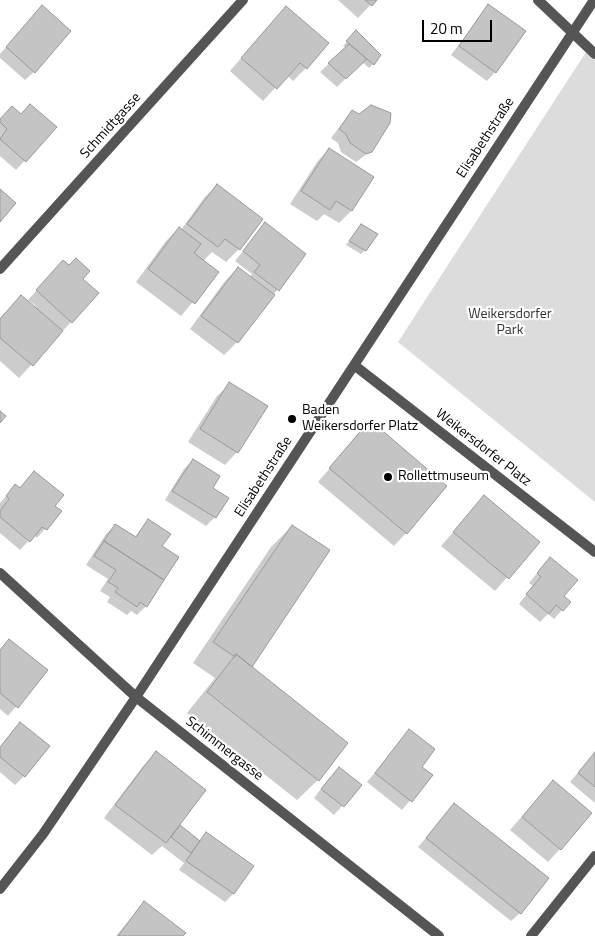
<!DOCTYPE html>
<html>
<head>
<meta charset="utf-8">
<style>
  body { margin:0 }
  #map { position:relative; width:595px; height:936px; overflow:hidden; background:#fff; font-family:"Titillium Web",sans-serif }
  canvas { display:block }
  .scale { position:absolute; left:422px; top:20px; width:70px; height:22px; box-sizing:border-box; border:2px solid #000; border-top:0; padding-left:6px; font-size:15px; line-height:18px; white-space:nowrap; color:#000; -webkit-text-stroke:4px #fff; paint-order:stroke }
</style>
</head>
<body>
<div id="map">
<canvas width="595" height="936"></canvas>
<div class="scale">20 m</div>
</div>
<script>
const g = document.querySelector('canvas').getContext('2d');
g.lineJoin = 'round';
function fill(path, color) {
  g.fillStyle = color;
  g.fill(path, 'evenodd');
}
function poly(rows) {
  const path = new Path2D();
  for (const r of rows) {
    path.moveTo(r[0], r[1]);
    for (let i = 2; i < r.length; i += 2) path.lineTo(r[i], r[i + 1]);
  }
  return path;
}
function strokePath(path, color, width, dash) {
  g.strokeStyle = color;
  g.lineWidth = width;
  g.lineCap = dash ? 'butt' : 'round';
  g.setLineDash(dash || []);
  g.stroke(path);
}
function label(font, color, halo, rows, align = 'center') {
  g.font = font + ' "Titillium Web",sans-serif';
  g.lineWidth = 4.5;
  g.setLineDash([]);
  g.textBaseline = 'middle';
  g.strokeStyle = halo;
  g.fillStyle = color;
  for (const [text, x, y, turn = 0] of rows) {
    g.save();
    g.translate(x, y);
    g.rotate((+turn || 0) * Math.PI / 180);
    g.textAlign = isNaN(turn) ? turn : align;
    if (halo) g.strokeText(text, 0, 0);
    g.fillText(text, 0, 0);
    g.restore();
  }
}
fill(poly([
  [586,52,595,60,595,502,398,342]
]), '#dcdcdc');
fill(poly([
  [338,0,375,0,358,18],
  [488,6,495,72,487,81,451,55],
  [33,16,34,72,25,80,0,58,0,54],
  [274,20,306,68,293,81,287,75,263,101,230,71],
  [356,32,373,64,369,68,362,62,337,87,320,72,346,48,343,46],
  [352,111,371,151,356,162,341,152,338,143,331,138],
  [20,116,55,128,16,170,0,156,0,120],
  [329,149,351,211,339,223,324,214,317,221,290,204,317,162],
  [217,186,261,219,239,249,226,262,212,252,203,261,218,272,181,316,136,282,166,241,179,228,181,230,204,198],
  [265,224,305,254,237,342,224,355,190,329,225,281,238,268,250,277,252,274,235,261],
  [361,225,365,250,361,254,346,245],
  [55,270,81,279,71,322,19,378,0,361,0,318,21,296,34,308,36,306,28,300],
  [230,384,237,452,225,465,188,442,217,396],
  [370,422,406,533,394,546,318,482],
  [193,460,211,488,215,517,206,526,165,500,184,469],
  [34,472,54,506,60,511,37,538,34,535,20,550,0,533,0,503,15,486,19,489],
  [484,497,538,542,495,591,441,546],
  [148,521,161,546,146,606,137,615,131,611,127,615,107,602,110,597,100,591,108,579,86,565,106,534,115,526,134,538],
  [292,526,250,667,318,780,297,800,187,713,215,678,193,663,271,547],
  [542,567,562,596,562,610,554,619,548,614,540,622,519,604,533,586,529,583],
  [9,640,46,670,8,716,0,709,0,650],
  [410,731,420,767,431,776,402,810,367,782],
  [0,747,24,776,15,785,0,772],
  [595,752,595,803,570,782],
  [156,753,178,825,199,842,206,834,234,893,225,902,179,870,184,863,162,846,152,855,104,818,143,766],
  [330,777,360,786,334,815,314,798],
  [553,781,560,849,548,862,510,830],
  [454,805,520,913,511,921,418,847],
  [144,903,182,936,116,936]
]), '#0003');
const building = poly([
  [365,0,377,0,372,6,365,0],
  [488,4,526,31,496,73,459,46,488,4],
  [42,5,71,31,35,73,6,47,42,5],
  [286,6,329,43,307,69,300,63,277,89,241,58,286,6],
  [356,30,381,55,374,65,346,41,356,30],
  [349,44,367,59,346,79,328,63,349,44],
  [30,104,57,127,26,162,0,139,7,129,0,122,0,119,12,106,21,114,30,104],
  [371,105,391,113,390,123,372,152,366,154,350,143,346,134,339,129,352,110,359,114,371,105],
  [329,148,374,177,352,211,336,201,330,210,301,191,329,148],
  [217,184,263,219,240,250,225,239,218,247,187,224,217,184],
  [0,189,16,203,0,222,0,189],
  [265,222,306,254,279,291,254,272,260,265,243,251,265,222],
  [361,224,378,234,366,251,349,241,361,224],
  [179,227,201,244,194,253,219,272,195,304,148,269,179,227],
  [76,258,90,271,83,279,99,293,72,323,36,290,63,260,69,265,76,258],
  [238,267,275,295,238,343,201,316,238,267],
  [21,295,63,331,33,366,0,338,0,319,21,295],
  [229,382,268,406,238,453,200,429,229,382],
  [0,411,6,416,0,423,0,411],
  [370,420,447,486,407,534,329,468,370,420],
  [193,459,220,476,213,488,229,498,216,518,172,491,193,459],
  [34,471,64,495,55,506,62,511,47,530,42,527,30,542,0,517,0,511,9,499,6,496,15,484,20,488,34,471],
  [484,495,540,542,509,579,453,532,484,495],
  [148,519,171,534,162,546,179,557,164,580,104,541,115,524,136,537,148,519],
  [292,525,330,550,252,667,236,654,235,657,213,642,292,525],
  [104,541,164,580,147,607,140,602,137,607,115,592,118,588,108,582,116,570,94,556,104,541],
  [550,557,578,580,564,596,571,602,563,611,556,605,549,614,526,594,541,577,537,573,550,557],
  [9,639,48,670,18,708,0,693,0,650,9,639],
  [236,654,348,743,319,781,207,692,236,654],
  [20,722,50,746,25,777,0,757,0,747,20,722],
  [409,729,435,749,422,767,433,775,412,802,375,773,409,729],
  [156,751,206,790,166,843,115,805,156,751],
  [595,752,595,787,578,773,595,752],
  [339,767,362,785,344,807,321,789,339,767],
  [553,780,592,813,561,850,522,817,553,780],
  [454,803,549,878,521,914,426,838,454,803],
  [180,825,200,841,191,853,171,837,180,825],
  [206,832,254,866,234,894,186,861,206,832],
  [144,901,186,933,183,936,118,936,144,901]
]);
fill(building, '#c4c4c4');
strokePath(building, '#999', 1);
strokePath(poly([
  [538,0,595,54],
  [0,269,243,0],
  [354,365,595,552],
  [0,573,136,697,439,936],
  [0,889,43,834,136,697,594,0],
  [531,936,595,856]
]), '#555', 10);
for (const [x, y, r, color] of [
  [292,419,5,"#000"],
  [388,477,5,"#000"]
]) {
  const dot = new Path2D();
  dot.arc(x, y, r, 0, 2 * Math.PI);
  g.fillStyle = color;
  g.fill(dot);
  strokePath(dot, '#fff', 2);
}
label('14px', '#000', '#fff', [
  ["Schmidtgasse",111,126,-48],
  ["Elisabethstraße",486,138,-57],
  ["Weikersdorfer Platz",483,448,38],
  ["Elisabethstraße",264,477,-57],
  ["Schimmergasse",224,749,38]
]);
label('14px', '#333', '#fff', [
  ["Weikersdorfer",510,315],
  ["Park",510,331]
]);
label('14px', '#000', '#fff', [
  ["Baden",302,411],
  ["Weikersdorfer Platz",302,427],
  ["Rollettmuseum",398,477]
], 'left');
</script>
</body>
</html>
